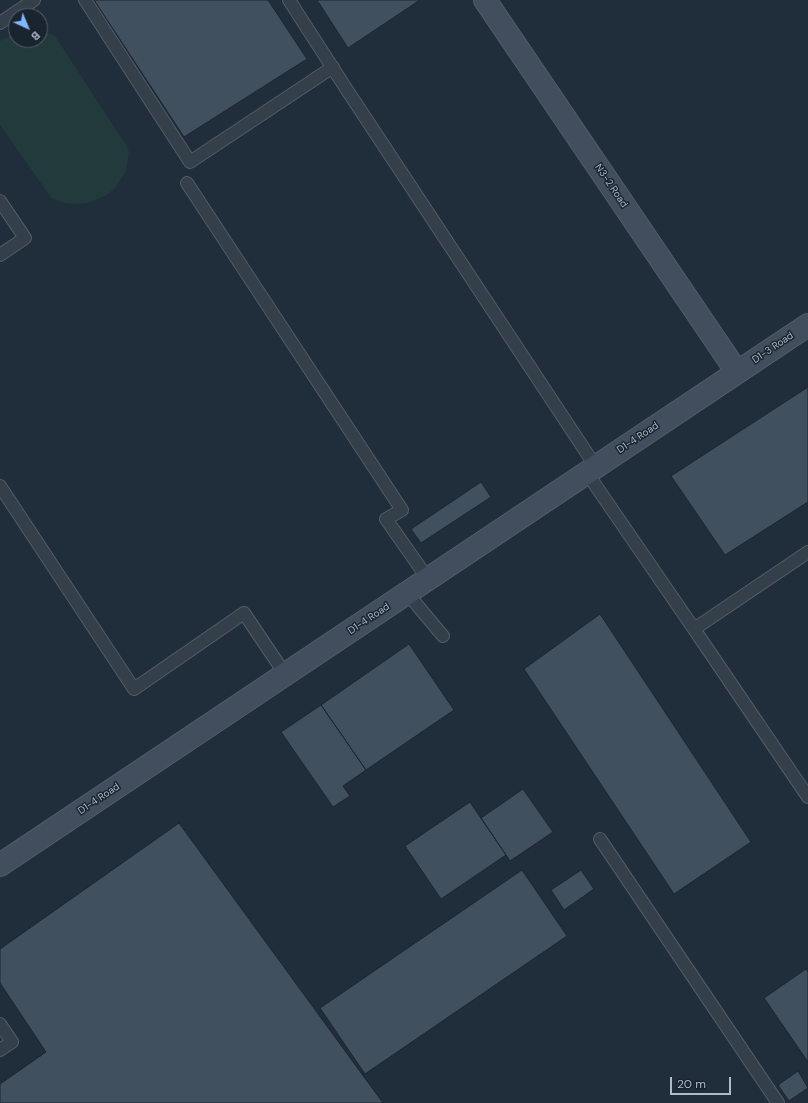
<!DOCTYPE html>
<html>
<head>
<meta charset="utf-8">
<style>
  body { margin:0 }
  #map { position:relative; width:808px; height:1103px; overflow:hidden; background:#202d3a; font-family:"DM Sans",sans-serif }
  canvas { display:block }
  .north { position:absolute; left:8px; top:8px; width:40px; height:40px; box-sizing:border-box; background:#1a242f; border:1px solid #56606b; border-radius:50%; rotate:136deg; font-size:11px; font-weight:700; line-height:16px; text-align:center; color:#afbac6 }
  .north::after { content:''; display:block; margin:auto; width:14px; height:18px; background:#7fb8fb; clip-path:polygon(50% 0,100% 100%,50% 72%,0 100%) }
  .scale { position:absolute; left:670px; top:1077px; width:61px; height:18px; box-sizing:border-box; border:2px solid #afbac6; border-top:0; padding-left:5px; font-size:12px; line-height:14px; white-space:nowrap; color:#afbac6; -webkit-text-stroke:3px #1a242f; paint-order:stroke }
</style>
</head>
<body>
<div id="map">
<canvas width="808" height="1103"></canvas>
<div class="north">B</div>
<div class="scale">20 m</div>
</div>
<script>
const g = document.querySelector('canvas').getContext('2d');
g.lineJoin = 'round';
function fill(path, color) {
  g.fillStyle = color;
  g.fill(path, 'evenodd');
}
function poly(rows) {
  const path = new Path2D();
  for (const r of rows) {
    path.moveTo(r[0], r[1]);
    for (let i = 2; i < r.length; i += 2) path.lineTo(r[i], r[i + 1]);
  }
  return path;
}
function strokePath(path, color, width, dash) {
  g.strokeStyle = color;
  g.lineWidth = width;
  g.lineCap = dash ? 'butt' : 'round';
  g.setLineDash(dash || []);
  g.stroke(path);
}
function label(font, color, halo, rows, align = 'center') {
  g.font = font + ' "DM Sans",sans-serif';
  g.lineWidth = 3;
  g.setLineDash([]);
  g.textBaseline = 'middle';
  g.strokeStyle = halo;
  g.fillStyle = color;
  for (const [text, x, y, turn = 0] of rows) {
    g.save();
    g.translate(x, y);
    g.rotate((+turn || 0) * Math.PI / 180);
    g.textAlign = isNaN(turn) ? turn : align;
    if (halo) g.strokeText(text, 0, 0);
    g.fillText(text, 0, 0);
    g.restore();
  }
}
fill(poly([
  [40,29,55,36,125,143,129,151,126,171,115,188,107,195,88,203,75,204,65,203,52,199,0,125,0,41,16,33,16,40,40,40]
]), '#223a3b');
const building = poly([
  [94,0,268,0,307,59,184,137,94,0],
  [317,0,420,0,348,48,317,0],
  [808,387,808,502,725,555,671,476,808,387],
  [481,482,491,497,421,543,411,529,481,482],
  [600,614,751,842,674,894,524,669,600,614],
  [409,644,454,710,366,770,321,705,409,644],
  [321,705,366,770,343,786,350,796,333,807,281,732,321,705],
  [523,789,553,832,510,861,481,818,523,789],
  [470,802,506,855,441,899,405,846,470,802],
  [179,823,383,1103,0,1103,0,1084,46,1052,0,983,0,949,179,823],
  [522,870,567,936,365,1074,320,1008,522,870],
  [581,870,594,889,564,910,551,890,581,870],
  [806,969,808,972,808,1062,764,998,806,969],
  [798,1071,808,1088,789,1101,778,1085,798,1071]
]);
fill(building, '#41505e');
strokePath(building, '#1c2631', 1);
const lane = poly([
  [85,0,190,162,333,67],
  [289,0,347,90,596,467],
  [0,23,34,0],
  [187,183,402,510,386,519,428,579],
  [0,201,25,238,0,255],
  [587,473,694,629],
  [0,486,134,689,244,613,285,674],
  [808,552,694,629,808,797],
  [407,593,443,636],
  [600,839,778,1103],
  [0,1024,12,1042,0,1050]
]);
const secondary = poly([
  [485,0,737,372],
  [0,865,808,325]
]);
strokePath(lane, '#525d68', 14);
strokePath(secondary, '#525d68', 24);
strokePath(lane, '#343f4a', 12);
strokePath(secondary, '#424e5d', 22);
label('10px', '#afbac6', '#1a242f', [
  ["N3-2 Road",611,186,56],
  ["D1-3 Road",773,348,-34],
  ["D1-4 Road",638,438,-34],
  ["D1-4 Road",369,619,-34],
  ["D1-4 Road",99,799,-34]
]);
</script>
</body>
</html>
